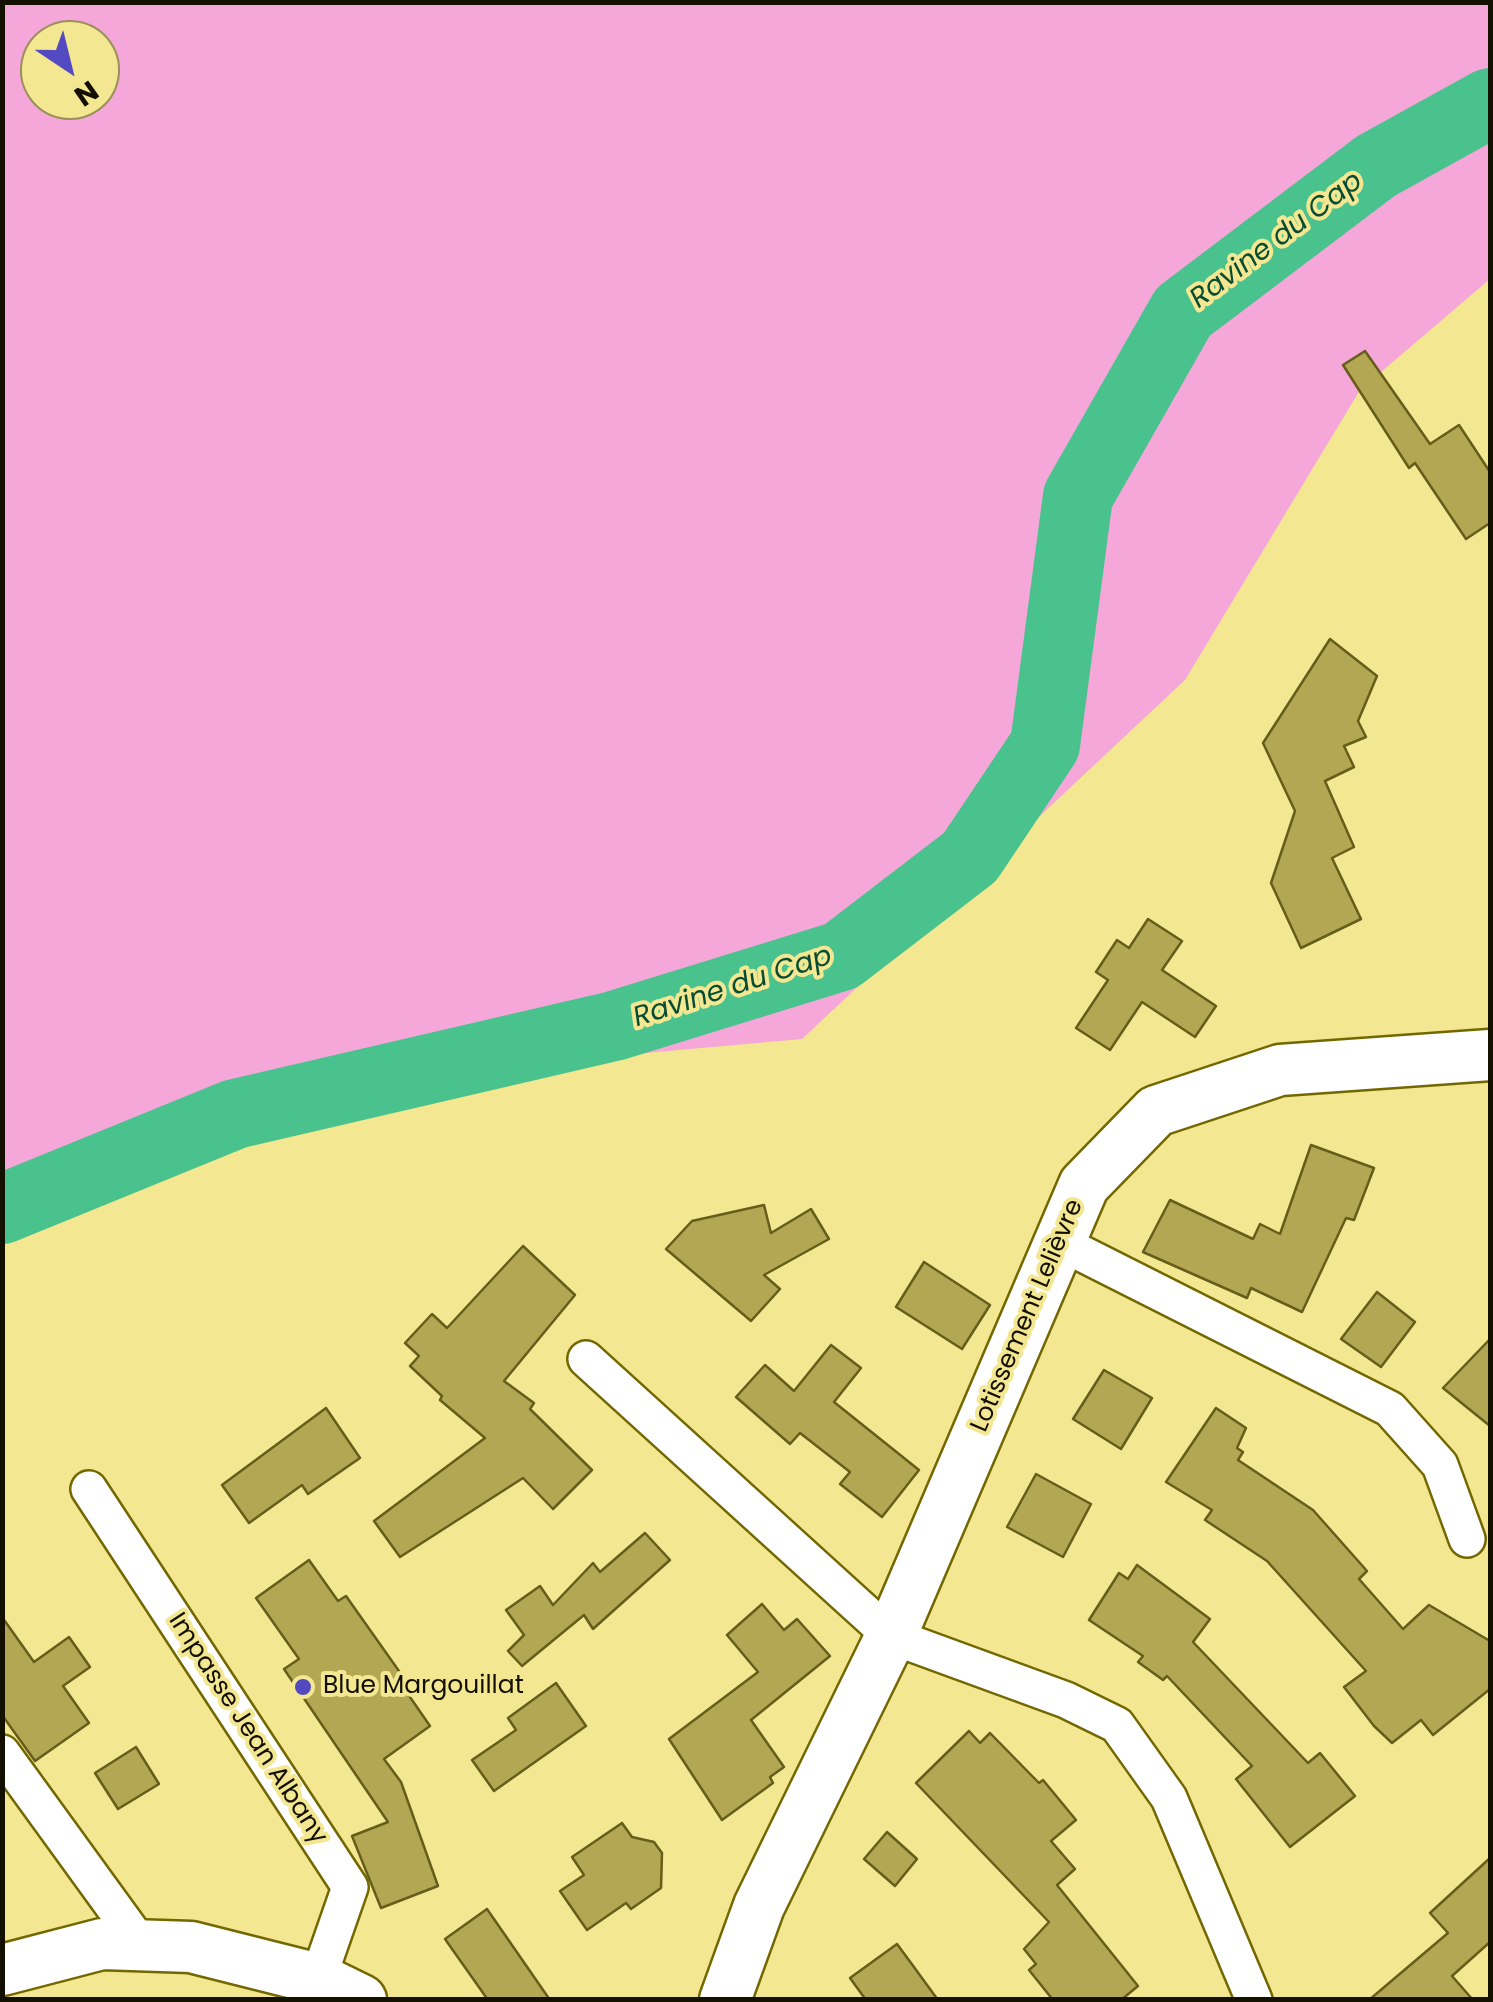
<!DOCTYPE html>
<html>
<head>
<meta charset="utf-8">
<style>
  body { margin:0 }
  #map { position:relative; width:1493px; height:2002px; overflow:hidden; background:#f3e792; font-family:Poppins,sans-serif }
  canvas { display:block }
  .frame { position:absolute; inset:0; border:5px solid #141000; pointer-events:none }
  .north { position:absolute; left:20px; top:20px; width:100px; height:100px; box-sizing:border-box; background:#f3e792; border:2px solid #9a9158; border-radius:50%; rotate:145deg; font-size:28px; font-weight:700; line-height:40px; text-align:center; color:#141000 }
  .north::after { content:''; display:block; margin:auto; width:35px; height:45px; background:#5349c1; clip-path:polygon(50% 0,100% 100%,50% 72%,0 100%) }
</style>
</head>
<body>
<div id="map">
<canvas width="1493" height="2002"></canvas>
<div class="frame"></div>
<div class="north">N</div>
</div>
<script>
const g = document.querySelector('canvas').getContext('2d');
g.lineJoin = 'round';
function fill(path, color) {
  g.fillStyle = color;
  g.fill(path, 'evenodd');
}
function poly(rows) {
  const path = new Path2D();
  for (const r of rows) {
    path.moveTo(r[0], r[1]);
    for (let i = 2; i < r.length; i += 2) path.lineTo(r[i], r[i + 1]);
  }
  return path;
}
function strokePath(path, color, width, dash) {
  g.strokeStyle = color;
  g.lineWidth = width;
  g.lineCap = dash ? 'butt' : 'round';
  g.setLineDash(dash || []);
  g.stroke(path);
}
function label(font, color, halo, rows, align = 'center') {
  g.font = font + ' Poppins,sans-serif';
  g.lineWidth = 8;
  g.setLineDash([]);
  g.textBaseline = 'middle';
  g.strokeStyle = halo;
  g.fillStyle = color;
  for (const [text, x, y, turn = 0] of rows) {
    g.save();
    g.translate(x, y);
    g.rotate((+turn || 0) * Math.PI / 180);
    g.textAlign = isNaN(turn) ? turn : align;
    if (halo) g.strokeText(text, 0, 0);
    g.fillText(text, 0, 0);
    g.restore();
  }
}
fill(poly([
  [3,3,1490,3,1490,279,1360,390,1185,680,802,1039,231,1090,3,1210],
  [40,40,100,40,100,100,40,100]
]), '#f5a7d9');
strokePath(poly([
  [2,1209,235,1114,614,1026,841,956,970,857,1045,745,1078,496,1183,312,1376,166,1490,103]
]), '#4ac28d', 70);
const building = poly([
  [1365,351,1430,444,1459,425,1490,472,1490,523,1466,539,1415,463,1409,468,1343,365,1365,351],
  [1330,639,1377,676,1358,721,1366,737,1344,746,1354,767,1325,781,1354,847,1332,858,1361,919,1301,948,1271,883,1295,811,1263,743,1330,639],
  [1148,919,1182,941,1162,970,1216,1006,1195,1037,1142,1002,1110,1050,1076,1028,1108,980,1096,972,1117,940,1129,948,1148,919],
  [1311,1145,1374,1168,1354,1220,1346,1218,1302,1312,1251,1288,1247,1298,1143,1252,1170,1200,1253,1239,1260,1224,1280,1234,1311,1145],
  [764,1205,771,1233,811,1209,829,1239,764,1275,780,1289,751,1321,666,1249,692,1221,764,1205],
  [523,1246,575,1295,504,1381,534,1403,530,1409,592,1470,553,1509,523,1478,400,1557,374,1521,485,1438,440,1400,442,1396,410,1366,419,1356,405,1343,432,1314,447,1328,523,1246],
  [924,1262,990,1305,962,1349,896,1307,924,1262],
  [1377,1292,1415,1322,1381,1367,1341,1339,1377,1292],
  [1490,1339,1490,1426,1443,1388,1490,1339],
  [831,1345,861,1368,834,1402,919,1470,882,1517,840,1484,850,1472,800,1433,790,1444,736,1397,765,1365,794,1391,831,1345],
  [1104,1370,1152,1398,1121,1449,1073,1419,1104,1370],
  [326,1408,360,1458,308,1494,302,1485,249,1523,222,1485,326,1408],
  [1216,1408,1246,1428,1237,1448,1243,1452,1238,1460,1313,1510,1367,1571,1359,1579,1403,1629,1429,1605,1490,1641,1490,1689,1433,1735,1421,1720,1392,1743,1374,1726,1344,1687,1366,1671,1267,1561,1205,1520,1212,1510,1166,1482,1216,1408],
  [1036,1474,1091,1504,1063,1557,1007,1527,1036,1474],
  [645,1533,670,1560,593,1629,584,1615,522,1666,508,1651,524,1635,506,1610,540,1586,553,1605,593,1563,600,1572,645,1533],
  [309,1560,338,1601,346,1596,406,1681,401,1684,430,1726,384,1759,401,1782,438,1886,381,1908,352,1836,388,1822,284,1669,299,1659,256,1598,309,1560],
  [1137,1565,1210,1619,1193,1642,1308,1763,1320,1753,1355,1796,1290,1847,1236,1779,1252,1766,1167,1676,1163,1680,1138,1662,1143,1656,1089,1620,1119,1573,1128,1579,1137,1565],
  [762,1604,784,1630,797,1619,830,1656,751,1720,784,1767,770,1777,773,1783,722,1820,669,1739,758,1672,727,1635,762,1604],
  [2,1617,34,1662,69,1637,90,1667,63,1686,89,1723,35,1761,2,1715,2,1617],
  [556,1683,586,1726,494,1791,472,1760,516,1730,508,1718,556,1683],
  [969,1731,980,1743,990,1733,1039,1783,1043,1780,1076,1820,1051,1841,1075,1869,1057,1885,1138,1986,1121,2000,1053,2000,1029,1970,1036,1964,1024,1949,1049,1922,916,1783,969,1731],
  [136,1747,159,1784,118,1809,95,1773,136,1747],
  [622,1823,632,1837,654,1842,662,1853,661,1888,631,1909,626,1903,587,1930,560,1891,584,1875,572,1857,622,1823],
  [887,1832,917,1859,895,1886,864,1859,887,1832],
  [1490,1858,1490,1942,1452,1976,1473,2000,1369,2000,1448,1933,1430,1913,1490,1858],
  [487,1909,550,2000,488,2000,445,1939,487,1909],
  [897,1944,911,1963,938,2000,866,2000,850,1978,897,1944]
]);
fill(building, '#b3a753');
strokePath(building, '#675d1b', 2.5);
const street = poly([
  [1059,1242,1390,1409,1440,1465,1467,1539],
  [586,1359,891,1636,1066,1700,1117,1725,1169,1798,1254,2000],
  [89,1489,350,1887,318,1979],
  [2,1753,142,1946]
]);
const secondary = poly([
  [2,1970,102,1944,191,1947,318,1979,361,2000],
  [725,2000,759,1906,891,1636,1084,1185,1156,1111,1280,1070,1490,1055]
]);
strokePath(street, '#736700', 40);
strokePath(secondary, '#736700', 55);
strokePath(street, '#fff', 35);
strokePath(secondary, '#fff', 50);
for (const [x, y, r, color] of [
  [303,1687,10,"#5349c1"]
]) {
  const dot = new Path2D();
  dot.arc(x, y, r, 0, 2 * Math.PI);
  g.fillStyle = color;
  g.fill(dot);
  strokePath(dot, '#f3e792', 4);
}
label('25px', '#141000', '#f3e792', [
  ["Lotissement Lelièvre",1028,1316,-67],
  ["Impasse Jean Albany",247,1729,57]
]);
label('25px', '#141000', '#f3e792', [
  ["Blue Margouillat",323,1687]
], 'left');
label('italic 28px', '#084d33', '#f3e792', [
  ["Ravine du Cap",1277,241,-37],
  ["Ravine du Cap",733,988,-18]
]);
</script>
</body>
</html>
